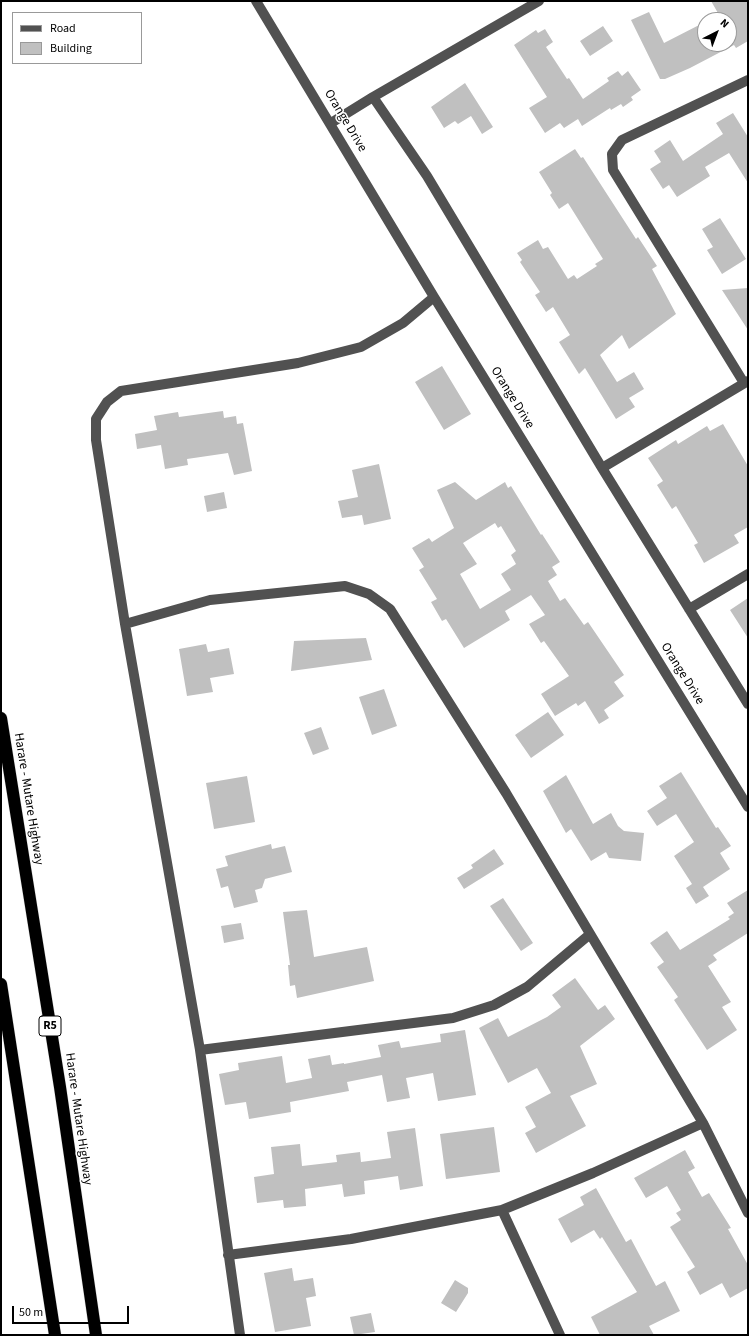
<!DOCTYPE html>
<html>
<head>
<meta charset="utf-8">
<style>
  body { margin:0 }
  #map { position:relative; width:749px; height:1336px; overflow:hidden; background:#fff; font-family:"Source Sans 3",sans-serif }
  canvas { display:block }
  .frame { position:absolute; inset:0; border:2px solid #000; pointer-events:none }
  .legend { position:absolute; left:12px; top:12px; width:130px; height:52px; box-sizing:border-box; background:#fff; border:1px solid #999; margin:0; padding:5px 7px; list-style:none; font-size:12px; color:#000 }
  .legend li { display:flex; align-items:center; gap:8px; height:20px }
  .legend b { width:20px; border:1px solid #999 }
  .north { position:absolute; left:697px; top:12px; width:40px; height:40px; box-sizing:border-box; background:#fff; border:1px solid #999; border-radius:50%; rotate:42deg; font-size:11px; font-weight:700; line-height:16px; text-align:center; color:#000 }
  .north::after { content:''; display:block; margin:auto; width:14px; height:18px; background:#000; clip-path:polygon(50% 0,100% 100%,50% 72%,0 100%) }
  .scale { position:absolute; left:12px; top:1306px; width:117px; height:18px; box-sizing:border-box; border:2px solid #000; border-top:0; padding-left:5px; font-size:12px; line-height:14px; white-space:nowrap; color:#000; -webkit-text-stroke:3px #fff; paint-order:stroke }
</style>
</head>
<body>
<div id="map">
<canvas width="749" height="1336"></canvas>
<div class="frame"></div>
<ul class="legend">
<li><b style="height:5px;background:#515151"></b>Road</li>
<li><b style="height:11px;background:#c0c0c0"></b>Building</li>
</ul>
<div class="north">N</div>
<div class="scale">50 m</div>
</div>
<script>
const g = document.querySelector('canvas').getContext('2d');
g.lineJoin = 'round';
function fill(path, color) {
  g.fillStyle = color;
  g.fill(path, 'evenodd');
}
function poly(rows) {
  const path = new Path2D();
  for (const r of rows) {
    path.moveTo(r[0], r[1]);
    for (let i = 2; i < r.length; i += 2) path.lineTo(r[i], r[i + 1]);
  }
  return path;
}
function strokePath(path, color, width, dash) {
  g.strokeStyle = color;
  g.lineWidth = width;
  g.lineCap = dash ? 'butt' : 'round';
  g.setLineDash(dash || []);
  g.stroke(path);
}
function label(font, color, halo, rows, align = 'center') {
  g.font = font + ' "Source Sans 3",sans-serif';
  g.lineWidth = 3;
  g.setLineDash([]);
  g.textBaseline = 'middle';
  g.strokeStyle = halo;
  g.fillStyle = color;
  for (const [text, x, y, turn = 0] of rows) {
    g.save();
    g.translate(x, y);
    g.rotate((+turn || 0) * Math.PI / 180);
    g.textAlign = isNaN(turn) ? turn : align;
    if (halo) g.strokeText(text, 0, 0);
    g.fillText(text, 0, 0);
    g.restore();
  }
}
fill(poly([
  [711,1,748,1,748,41,736,48,734,45,690,68,665,79,660,79,631,20,649,12,664,43,705,22,705,44,729,44,729,20,722,20],
  [603,26,613,41,590,56,580,41],
  [545,29,553,42,546,47,567,79,569,78,583,99,609,81,607,78,618,71,622,76,628,71,641,90,631,97,633,100,623,107,621,104,611,110,610,108,582,126,578,119,564,128,560,123,545,133,529,108,547,97,514,45,536,30,538,33],
  [465,83,493,127,482,134,471,116,458,124,455,121,444,128,431,107],
  [733,113,748,137,748,183,729,153,705,167,710,176,677,197,669,185,663,189,650,169,661,162,654,151,670,140,683,161,723,134,716,123],
  [575,149,581,158,583,157,636,239,638,237,657,266,652,269,676,314,629,349,622,335,600,355,617,382,634,372,644,389,629,398,635,407,616,419,585,368,579,374,559,342,570,335,553,307,546,312,535,295,540,292,520,262,522,260,517,253,538,240,543,249,548,247,568,279,574,275,577,279,597,266,595,264,603,259,568,203,559,209,550,195,552,193,539,172],
  [720,218,746,259,722,274,707,250,713,247,702,229],
  [748,288,748,330,722,290],
  [442,366,471,414,444,430,415,382],
  [223,411,224,418,236,416,237,424,243,423,252,471,234,475,228,453,187,459,188,465,165,469,161,445,137,449,135,434,157,430,154,416,178,412,179,417],
  [723,424,748,466,748,527,734,535,739,543,704,563,694,545,698,543,676,506,672,509,657,485,663,481,648,458,676,440,678,444,707,426,710,431],
  [379,464,391,519,364,525,362,515,342,518,338,501,358,497,352,470],
  [455,482,476,500,505,482,508,488,511,486,541,535,542,534,560,562,552,567,557,575,548,581,560,601,565,598,584,625,588,622,624,675,614,682,624,696,604,710,609,718,599,724,585,701,578,706,576,703,555,716,541,694,569,676,544,641,541,643,529,624,545,615,531,595,505,611,510,620,464,648,446,619,442,621,431,602,437,599,419,570,424,567,412,548,429,538,432,542,454,528,437,490],
  [495,523,498,528,501,526,516,551,511,555,516,564,501,574,511,590,480,609,460,574,477,564,463,543],
  [224,492,227,508,207,512,204,496],
  [748,598,748,638,730,610],
  [366,638,372,660,291,671,294,641],
  [206,644,208,652,229,648,234,674,210,678,213,692,187,696,179,649],
  [384,689,397,726,372,735,359,697],
  [548,712,564,735,531,758,515,735],
  [321,727,329,749,313,755,304,733],
  [681,772,716,828,718,827,731,846,720,853,730,869,703,887,709,896,696,904,686,888,692,884,674,856,694,842,676,814,657,826,647,811,667,798,659,786],
  [566,775,593,824,611,813,618,826,624,831,644,833,641,861,609,858,606,852,591,861,571,829,566,833,543,791],
  [247,776,255,822,214,829,206,783],
  [271,844,272,849,285,846,292,872,265,879,262,888,255,890,258,902,234,908,228,886,221,888,216,869,228,866,225,856],
  [494,849,504,864,464,889,457,878,473,868,471,865],
  [748,890,748,933,713,955,717,960,708,966,731,1002,722,1007,737,1030,707,1050,674,1000,678,997,657,967,664,962,650,943,667,931,680,950,730,919,728,917,734,913,727,903],
  [503,898,533,943,521,951,490,906],
  [307,910,314,957,367,947,374,981,297,998,295,985,290,986,288,965,290,965,283,912],
  [241,923,244,939,224,943,221,926],
  [575,978,598,1010,605,1005,615,1019,580,1046,597,1084,570,1096,586,1126,536,1153,525,1133,536,1127,525,1107,551,1093,537,1068,508,1083,479,1028,498,1018,508,1037,547,1017,561,1007,552,995],
  [465,1030,476,1095,438,1101,433,1073,406,1078,410,1098,387,1102,382,1075,347,1082,349,1091,290,1102,291,1112,249,1119,246,1102,225,1105,219,1074,239,1070,238,1063,282,1056,286,1083,312,1078,308,1059,330,1055,332,1065,344,1063,344,1064,381,1057,378,1045,399,1041,401,1048,441,1042,440,1034],
  [494,1127,500,1172,446,1179,440,1134],
  [415,1128,423,1186,400,1190,398,1176,364,1181,365,1194,344,1197,342,1184,305,1189,306,1206,284,1208,283,1200,257,1203,254,1177,274,1174,271,1147,300,1144,302,1166,337,1162,336,1155,360,1152,361,1162,391,1158,387,1132],
  [685,1150,695,1168,688,1172,702,1197,709,1193,731,1228,728,1229,748,1265,748,1288,730,1298,722,1283,700,1295,687,1272,695,1267,670,1227,681,1220,676,1213,681,1210,667,1186,646,1198,634,1178],
  [596,1188,626,1242,631,1239,656,1286,665,1281,680,1311,649,1326,654,1335,600,1335,591,1317,637,1292,602,1237,600,1239,594,1230,571,1243,558,1219,584,1205,580,1197],
  [292,1268,294,1281,313,1278,316,1296,306,1298,311,1326,275,1332,264,1273],
  [455,1280,468,1288,468,1293,456,1312,441,1303],
  [371,1313,375,1332,354,1335,350,1317]
]), '#c0c0c0');
const highway = poly([
  [1,718,60,1087,96,1335],
  [1,984,55,1335]
]);
strokePath(highway, '#dbdbdb', 13);
strokePath(poly([
  [256,1,434,297,748,807],
  [373,97,539,1],
  [331,123,373,97,427,176,602,468,748,704],
  [744,383,613,170,612,154,622,140,748,80],
  [602,468,748,381],
  [689,609,748,574],
  [125,624,210,600,345,586,369,594,390,609,506,793,703,1123,748,1213],
  [200,1050,453,1018,494,1005,527,987,589,935],
  [502,1210,560,1335],
  [228,1255,351,1239,502,1210,593,1173,703,1123],
  [240,1335,200,1050,125,624,96,440,96,419,107,402,121,391,298,363,361,347,403,323,434,297]
]), '#515151', 10);
strokePath(highway, '#000', 12);
for (const [x, y, w] of [
  [50,1026,22]
]) {
  const box = new Path2D();
  box.roundRect(x - w / 2, y - 10, w, 20, 3);
  g.fillStyle = '#fff';
  g.fill(box);
  strokePath(box, '#000', 1);
}
label('bold 12px', '#000', null, [
  ["R5",50,1026]
]);
label('13px', '#000', '#fff', [
  ["Orange Drive",345,121,59],
  ["Orange Drive",512,398,58],
  ["Orange Drive",682,674,58],
  ["Harare - Mutare Highway",28,799,81],
  ["Harare - Mutare Highway",78,1119,82]
]);
</script>
</body>
</html>
